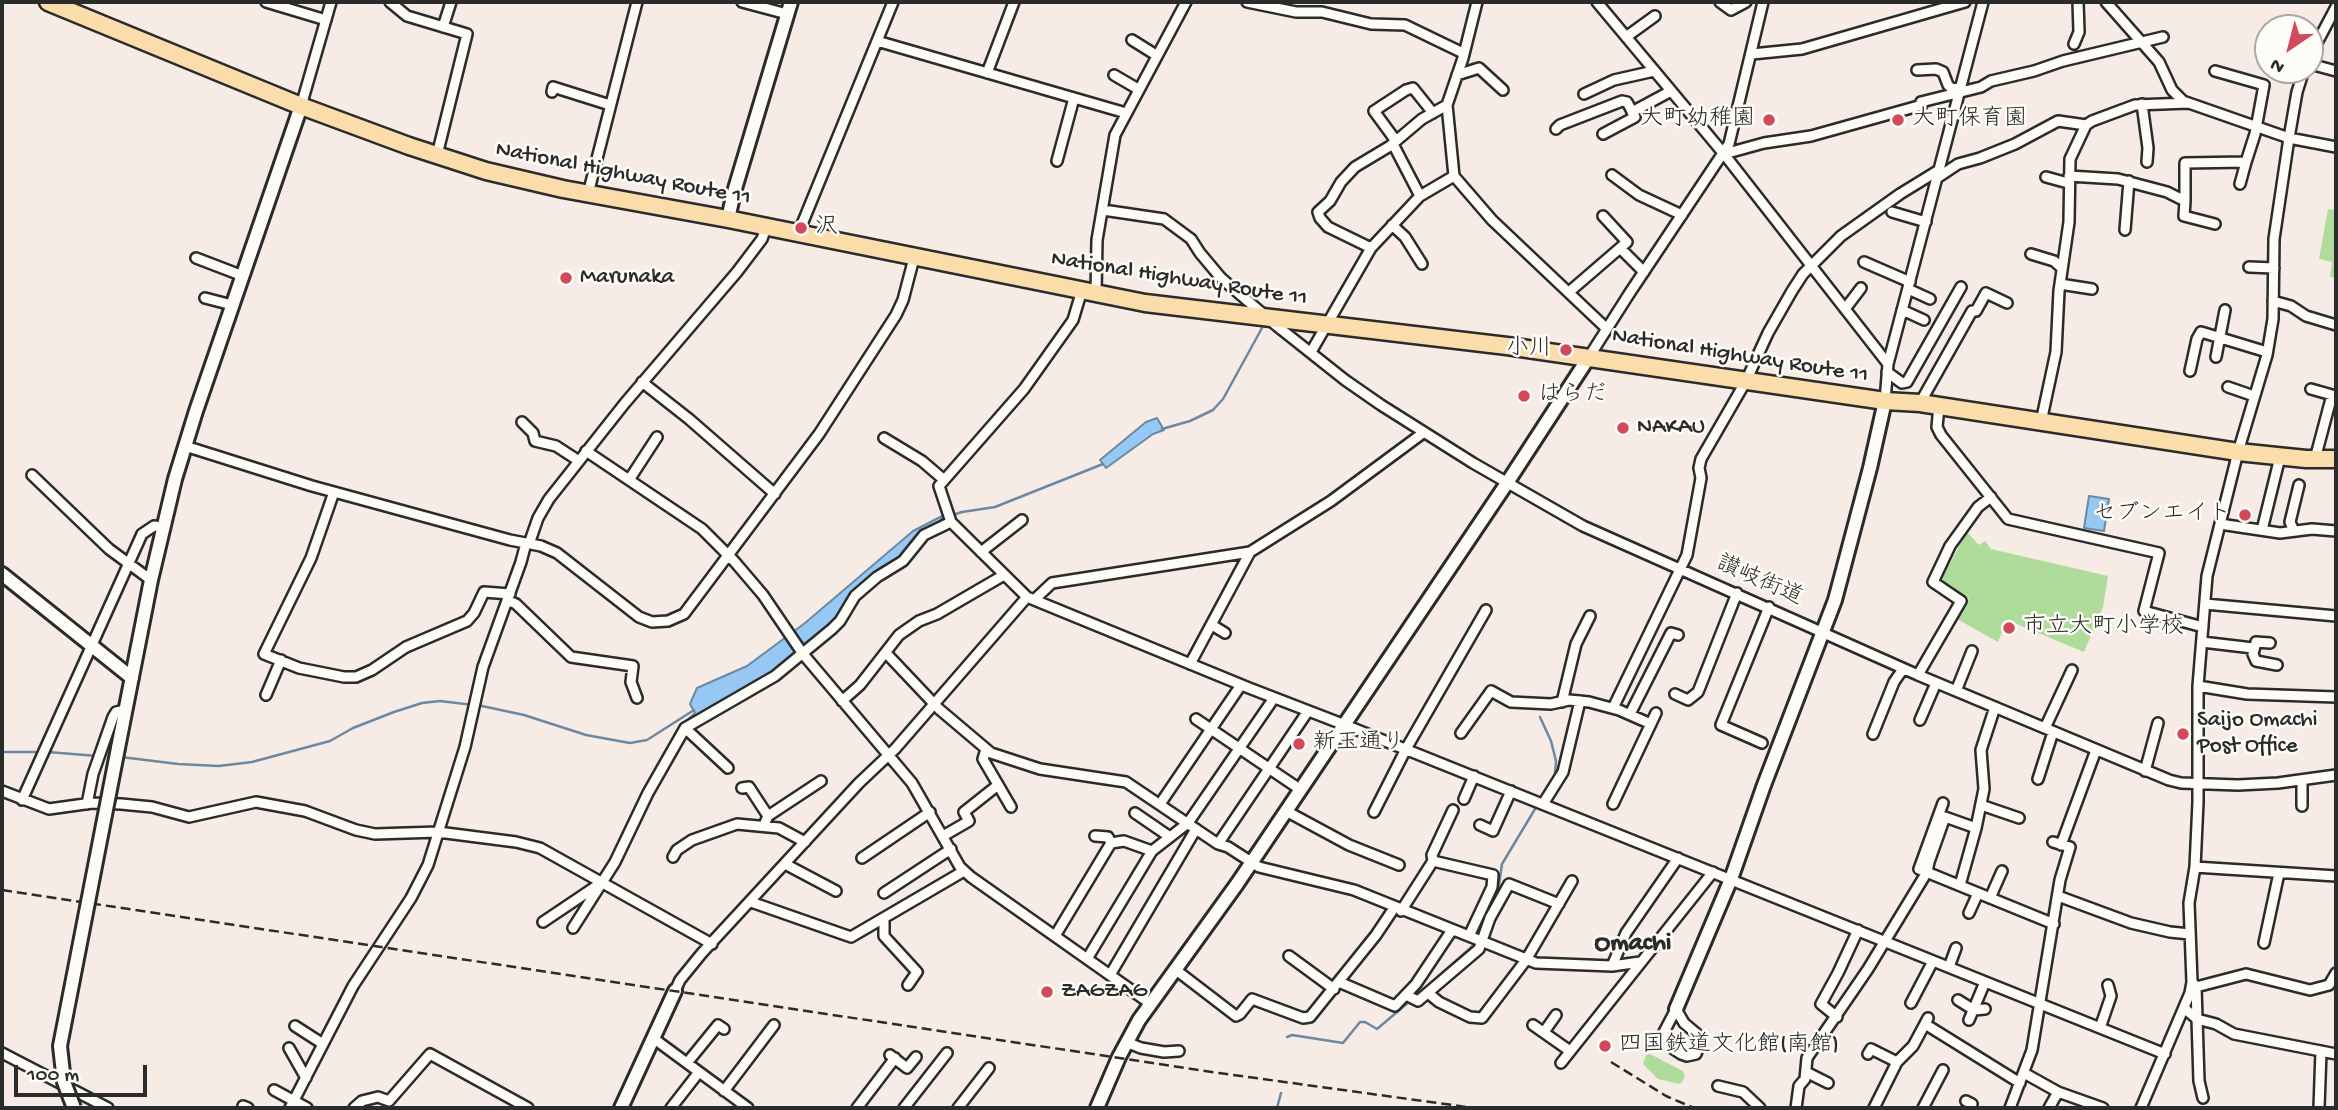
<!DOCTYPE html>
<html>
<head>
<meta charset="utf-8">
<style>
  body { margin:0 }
  #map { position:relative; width:2338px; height:1110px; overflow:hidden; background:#f7ebe5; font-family:"Gochi Hand",sans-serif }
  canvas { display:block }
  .frame { position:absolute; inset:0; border:4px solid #2b2b2b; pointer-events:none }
  .north { position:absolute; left:2254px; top:14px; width:70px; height:70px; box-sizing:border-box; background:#fdfcf7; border:2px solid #a9a8a5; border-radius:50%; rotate:215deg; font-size:19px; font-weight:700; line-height:28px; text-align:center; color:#2b2b2b }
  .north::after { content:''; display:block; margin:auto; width:24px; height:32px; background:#d1495b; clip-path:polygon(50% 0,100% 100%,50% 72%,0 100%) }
  .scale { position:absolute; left:14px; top:1065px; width:133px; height:32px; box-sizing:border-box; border:4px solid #2b2b2b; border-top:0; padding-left:9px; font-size:21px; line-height:24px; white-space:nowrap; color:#2b2b2b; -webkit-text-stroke:5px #fdfcf7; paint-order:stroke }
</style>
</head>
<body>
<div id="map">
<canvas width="2338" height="1110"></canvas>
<div class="frame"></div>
<div class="north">N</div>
<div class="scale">100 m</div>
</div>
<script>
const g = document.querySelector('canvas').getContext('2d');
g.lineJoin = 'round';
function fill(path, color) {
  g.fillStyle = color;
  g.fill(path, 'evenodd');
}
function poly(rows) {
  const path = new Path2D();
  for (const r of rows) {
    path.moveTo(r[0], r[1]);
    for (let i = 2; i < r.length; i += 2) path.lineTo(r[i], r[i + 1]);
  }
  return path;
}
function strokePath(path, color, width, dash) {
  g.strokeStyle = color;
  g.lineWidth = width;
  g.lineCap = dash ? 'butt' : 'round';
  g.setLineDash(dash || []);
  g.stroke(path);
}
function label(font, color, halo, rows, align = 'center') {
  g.font = font + ' "Gochi Hand","Klee One",sans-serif';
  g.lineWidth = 5;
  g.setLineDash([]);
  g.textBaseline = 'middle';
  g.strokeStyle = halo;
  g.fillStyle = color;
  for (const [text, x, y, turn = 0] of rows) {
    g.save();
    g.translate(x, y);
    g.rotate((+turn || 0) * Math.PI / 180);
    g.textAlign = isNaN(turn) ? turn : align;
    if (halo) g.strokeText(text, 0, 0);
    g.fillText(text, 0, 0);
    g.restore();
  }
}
fill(poly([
  [2328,209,2336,210,2336,278,2330,277,2332,262,2319,259],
  [1967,532,1979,545,1985,541,1991,549,2108,576,2103,607,2084,652,2007,620,1998,642,1957,619,1969,599,1943,582,1942,578],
  [1650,1054,1683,1071,1685,1076,1682,1082,1679,1084,1658,1079,1643,1064,1646,1055]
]), '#afdc9b');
const water = poly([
  [1157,418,1164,430,1153,434,1106,468,1100,460,1146,422,1157,418],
  [2089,496,2109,499,2104,531,2084,528,2089,496],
  [944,515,941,522,921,530,898,560,880,570,852,594,833,622,773,673,686,721,695,713,690,704,697,688,747,666,805,623,913,531,944,515]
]);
fill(water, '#96c8f3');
strokePath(water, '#6b89a3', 2);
strokePath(poly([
  [1162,429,1190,421,1213,410,1223,399,1262,328],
  [941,519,962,512,995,507,1103,464],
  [1540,717,1551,741,1556,761,1555,774,1549,787],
  [2,752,41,752],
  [48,752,97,756],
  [121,757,178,764,219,766,252,762,330,741,353,728,394,712,422,703,440,701,482,706,524,715,586,735,630,743,647,740,694,710],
  [1478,937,1485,914,1499,885,1502,864,1538,804],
  [1416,996,1476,943],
  [1287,1037,1292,1035,1343,1043,1360,1022,1365,1022,1377,1029,1410,1001],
  [1277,1108,1281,1093]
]), '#6b89a3', 2.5);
const street = poly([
  [266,2,326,20],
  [390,2,407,16,467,34,437,155],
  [742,2,787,14],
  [1247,2,1296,12,1322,12,1371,24,1405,25,1463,53],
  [1477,2,1463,58,1447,105,1454,176,1492,220,1606,328],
  [1597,2,1724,154,1888,364],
  [1720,2,1731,10,1746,2],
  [2106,2,2159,62,2172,90,2183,101,2289,138,2336,147],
  [443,27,451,2],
  [1626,37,1655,16],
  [1132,40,1156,55],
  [877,41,1126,113],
  [2074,44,2079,32,2078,2],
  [1752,54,1802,49,1965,2],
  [2310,56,2336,7],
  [2310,64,2336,71],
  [1917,70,1936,69,1943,72,1948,85,1952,89,1959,88],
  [987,73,1014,2],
  [1114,75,1138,89],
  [1457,75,1479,68,1503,90],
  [552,92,553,87,610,105],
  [1584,94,1614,80,1654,71],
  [2142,104,2148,148,2147,162],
  [301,106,331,2],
  [1632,112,1671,91],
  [1556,129,1560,125,1622,101,1627,102,1635,117,1603,134],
  [1396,141,1374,111,1406,90,1413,88,1433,113],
  [1393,144,1420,196],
  [1724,154,1764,143,1811,136,1922,105,1921,102,1981,87,1991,81,2034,71,2063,61,2163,37],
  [1057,161,1074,98],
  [1612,175,1639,195,1682,215],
  [2069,176,2118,179,2167,192,2185,201,2184,216,2215,224],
  [2046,177,2068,183],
  [1937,178,1958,164,1980,158,2015,144,2058,121,2086,125,2092,121,2135,105,2188,103],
  [2240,184,2246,162],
  [588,194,637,2],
  [2185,201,2185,163,2246,162,2255,134,2264,85,2215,71],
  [1103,210,1164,219,1191,239,1200,253,1221,278,1277,326,1345,380,1381,405,1473,463,1583,526,1918,675,2169,780,2181,783,2238,785,2278,783,2336,775],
  [1892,212,1926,222],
  [1392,225,1405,237,1422,264],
  [2125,230,2129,181],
  [798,234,893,2],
  [1371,248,1328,227,1320,218,1318,212,1330,201,1341,182,1355,167,1390,146,1422,119,1447,105],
  [1620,248,1644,272],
  [2031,254,2054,261,2062,268],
  [196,258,243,276],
  [1864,262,1910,282],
  [2249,267,2274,268],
  [2060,284,2092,289],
  [1908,289,1930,299],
  [1082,290,1073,320,1024,389,939,486,951,522,1027,597,1249,688,1345,725,2165,1054],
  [1569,292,1627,242,1603,216],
  [1096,293,1097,240,1115,135,1186,2],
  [205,298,232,305],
  [2273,301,2291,306,2306,316,2336,325],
  [1845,309,1861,288],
  [1902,310,1924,320],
  [1311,352,1371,248,1420,196,1454,176],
  [1589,357,1629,294,1729,144,1763,2],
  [2216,357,2225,310],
  [2190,371,2197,339,2201,332,2267,352],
  [1887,372,1902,383,1907,382,1961,287],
  [642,382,689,419,775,494],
  [2228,387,2254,396],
  [2311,389,2332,395,2315,459],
  [1885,401,1888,364,1983,2],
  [1920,403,1972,311,1976,311,1986,293,2007,303],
  [1939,406,1937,427,1941,435,2008,519,2159,553,2144,611,2203,627],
  [522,422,533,433,535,441,556,446,579,461],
  [2041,422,2056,352,2059,291,2069,222,2070,159,2086,125],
  [884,438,922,461,943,479],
  [185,446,312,486,510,540,541,546,557,553,639,617,652,622,668,621,684,614,819,434,896,315,903,300,914,258],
  [586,451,702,529,734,561,763,595,803,654,912,783,960,867,971,877,1151,1004],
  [32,475,109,549,151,580],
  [629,480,657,437],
  [334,492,311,558,264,654,299,668,344,677,356,677,372,670,406,647,467,621,474,613,484,592,510,594],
  [2220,524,2280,533,2312,529,2336,531],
  [2262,530,2280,457],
  [2294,531,2290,522,2299,485],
  [529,544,538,518,549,499,625,403,737,272,762,239,766,227],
  [981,552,1022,520],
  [507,600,516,604,571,657,633,666,631,682,637,698],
  [1034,600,1052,583,1250,552,1331,501,1423,433],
  [2205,604,2336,616],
  [1212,625,1225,633],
  [2202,642,2253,648],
  [2270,643,2256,642,2253,654,2256,661,2277,665],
  [886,653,939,709,991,753,1040,769,1126,782,1218,844,1228,847,1259,867,1354,890,1536,963,1612,966,1640,962],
  [1190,664,1250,552],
  [1918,675,1961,601,1933,582,1950,546,1978,507,1991,497],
  [2198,686,2247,694,2336,697],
  [1956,691,1972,651],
  [1675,694,1688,700,1698,692,1737,593],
  [266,695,281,660],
  [842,701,860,685,899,635,919,621,937,614,1004,575],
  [1562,702,1576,644,1590,616],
  [1613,708,1687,555,1701,478,1699,468,1701,459,1746,381,1768,333,1792,291,1803,274,1841,236,1900,194,1939,170],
  [1630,714,1671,633,1678,635],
  [1196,719,1301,790],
  [1920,720,1936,683],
  [685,728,728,768],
  [2045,728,2072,670],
  [1461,733,1491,691,1511,702,1551,704,1569,700,1589,702,1619,710,1651,724],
  [1873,734,1894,682,1903,669],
  [1762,743,1721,725,1769,607],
  [986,749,983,759,1011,807],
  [2145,771,2158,723],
  [2038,779,2053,732],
  [742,788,749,787,768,816],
  [2,791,49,809,92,803,121,804,152,807,189,817,256,802,305,811,356,830,375,834,438,832,516,842,540,848,712,944],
  [1464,799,1474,776],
  [22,800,142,534,154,526,163,527],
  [1943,803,1919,869,2054,924],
  [87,804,93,774,113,717,116,712,126,710],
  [1160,804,1241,685],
  [1543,804,1563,772,1580,701],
  [1613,804,1656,713],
  [1981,805,2019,818],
  [2302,806,2302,780],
  [1286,811,1349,845,1399,865],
  [1374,812,1406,749,1486,610],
  [1135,813,1170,837],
  [764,825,768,816,821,781],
  [1480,825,1493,831,1511,791],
  [943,836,969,821,964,812,998,785],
  [1095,836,1108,837,1111,843,1124,841,1152,851],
  [1218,844,1308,711],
  [2061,845,2096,750],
  [673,857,677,850,692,840,737,824,779,828,805,842],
  [862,858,930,812],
  [1433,861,1432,855,1453,810],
  [785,864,836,891],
  [2195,867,2336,876],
  [1960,885,1976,828,1984,789,1981,750,1995,707],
  [884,893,951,849],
  [2058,896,2131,923,2170,932,2190,934],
  [1990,898,2002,871],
  [751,902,851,937,964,871],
  [1401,911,1433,861,1493,875,1492,887,1469,936],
  [1969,913,1978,893],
  [884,918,884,936,917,972,908,985],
  [543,922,598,885],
  [573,928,615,862,648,793,685,728,775,676,832,629,840,621,855,596,877,577,903,561,924,535,951,522],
  [1055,936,1111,843],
  [2264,943,2279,873],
  [1289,956,1334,989],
  [1087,959,1152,851,1188,823,1274,698],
  [1612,966,1626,933,1678,858],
  [1949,967,1956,948],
  [1176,970,1236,1016,1240,1014,1252,999,1303,1018,1310,1017,1376,935,1394,908],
  [1110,975,1196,829],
  [1339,982,1395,1006,1416,984,1452,930],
  [2193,983,2196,987,2199,1081,2203,1098],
  [2196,987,2246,974,2310,990,2329,985,2336,973],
  [675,991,680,980,702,953,859,783,895,749,1027,597],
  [1428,993,1439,1002,1470,1017,1482,1018,1526,960,1572,881],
  [1406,995,1418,1001,1479,949,1490,918,1509,884,1559,904],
  [1958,1000,1974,1010,1985,1009],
  [1911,1003,1933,961],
  [2184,1008,2197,1019,2216,1024,2234,1034,2336,1054],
  [1676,1009,1684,1023,1697,1034,1701,1041,1696,1054,1687,1056,1681,1054,1663,1042,1664,1032,1676,1009],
  [1837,1017,1821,1004,1838,973,1858,930],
  [1969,1020,1985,982],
  [1925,1024,2020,1083],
  [1533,1025,1570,1051],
  [295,1026,323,1044],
  [2100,1028,2111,996,2108,985],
  [1544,1032,1556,1015],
  [653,1038,748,1108],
  [1126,1042,1141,1048,1164,1052,1179,1051],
  [289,1048,306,1078],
  [2,1053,108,1108],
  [1868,1054,1871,1049,1897,1062],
  [890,1055,907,1068,916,1057],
  [687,1063,718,1025,724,1029],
  [1561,1063,1713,872],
  [1806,1072,1828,1083],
  [2024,1073,2058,1092,2103,1108],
  [1718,1086,1743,1092,1760,1108],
  [274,1090,307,1108],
  [724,1091,774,1025],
  [1966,1101,1972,1104,1970,1108],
  [243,1106,248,1108],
  [290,1108,353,986,411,898,428,865,465,747,483,667,521,562,526,543],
  [354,1108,362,1101,378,1097,389,1101,430,1054,528,1108],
  [671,1108,699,1072],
  [857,1108,895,1058],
  [904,1108,947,1053],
  [958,1108,989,1068],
  [1796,1108,1799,1086,1805,1079,1807,1058,1868,969,1927,872,1929,862,1945,817,1976,828],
  [1874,1108,1897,1062,1913,1046,1928,1018],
  [1923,1108,1943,1070],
  [2010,1108,2032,1050,2060,880,2070,847,2053,842],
  [2049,1108,2058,1092],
  [2141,1108,2190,993,2192,982,2189,903,2195,867,2198,802,2198,686,2207,576,2238,452,2267,355,2273,319,2274,239,2289,138,2297,92,2304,70],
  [2319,1108,2321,1051]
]);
const secondary = poly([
  [728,219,734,192,791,2],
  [2,574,132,678],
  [118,748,151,580,175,479,196,411,301,106],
  [1676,1009,1731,879,1764,785,1835,600,1870,468,1885,401],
  [621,1108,675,991],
  [1097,1108,1119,1057,1139,1020,1237,884,1507,483,1589,357]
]);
const highway = poly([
  [48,2,301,106,409,146,486,171,563,189,728,219,1145,303,1507,346,1885,401,1920,403,2238,452,2306,459,2336,459]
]);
strokePath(street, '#2b2b2b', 14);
strokePath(secondary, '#2b2b2b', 18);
strokePath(highway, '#2b2b2b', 21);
strokePath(street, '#fdfcf7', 9);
strokePath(secondary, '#fdfcf7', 12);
strokePath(highway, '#fbddab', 16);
strokePath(poly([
  [2,890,1219,1073,1474,1108],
  [1611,1062,1666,1096,1694,1108]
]), '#2b2b2b', 2.5, [10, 5]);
const secondaryBridge = poly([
  [74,1108,64,1082,60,1046,118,748]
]);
strokePath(secondaryBridge, '#2b2b2b', 18, []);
strokePath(secondaryBridge, '#fdfcf7', 12);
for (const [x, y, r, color] of [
  [1769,120,7,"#d1495b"],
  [1898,120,7,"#d1495b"],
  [801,228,7,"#d1495b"],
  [566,278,7,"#d1495b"],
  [1566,350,7,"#d1495b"],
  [1524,396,7,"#d1495b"],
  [1623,428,7,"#d1495b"],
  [2245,515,7,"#d1495b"],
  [2009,628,7,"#d1495b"],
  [2183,734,7,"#d1495b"],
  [1299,744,7,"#d1495b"],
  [1047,992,7,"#d1495b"],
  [1605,1046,7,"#d1495b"]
]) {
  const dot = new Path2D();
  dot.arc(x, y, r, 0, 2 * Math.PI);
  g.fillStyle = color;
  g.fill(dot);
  strokePath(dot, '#fdfcf7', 2.5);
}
label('23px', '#2b2b2b', '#fdfcf7', [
  ["大町幼稚園",1755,120,"right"],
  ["大町保育園",1912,120],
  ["沢",815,228],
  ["Marunaka",580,278],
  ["小川",1552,350,"right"],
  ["はらだ",1538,396],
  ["NAKAU",1637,428],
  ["セブンエイト",2231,515,"right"],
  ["市立大町小学校",2023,628],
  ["Saijo Omachi",2197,721],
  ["Post Office",2197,747],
  ["新玉通り",1313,744],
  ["ZAGZAG",1061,992],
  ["四国鉄道文化館(南館)",1619,1046]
], 'left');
label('23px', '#2b2b2b', '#fdfcf7', [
  ["National Highway Route 11",623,175,11],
  ["National Highway Route 11",1179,280,9],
  ["National Highway Route 11",1740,357,9],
  ["讃岐街道",1759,582,24]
]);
label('bold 26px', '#2b2b2b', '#fdfcf7', [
  ["Omachi",1633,945]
]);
</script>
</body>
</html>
